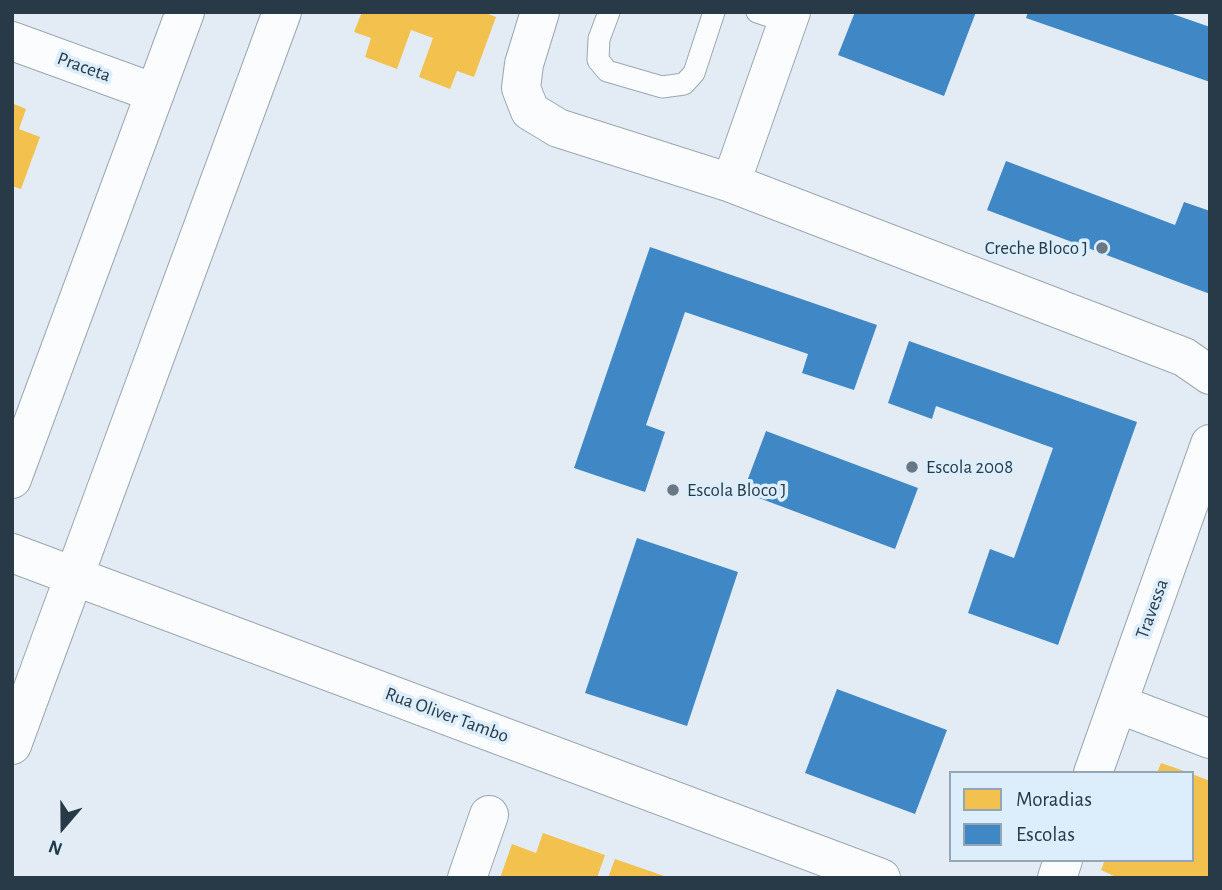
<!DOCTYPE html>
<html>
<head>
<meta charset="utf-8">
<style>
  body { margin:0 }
  #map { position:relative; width:1222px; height:890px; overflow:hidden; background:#e3ecf4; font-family:"Alegreya Sans",sans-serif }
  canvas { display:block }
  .frame { position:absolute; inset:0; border:14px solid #283a48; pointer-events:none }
  .legend { position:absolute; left:949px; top:771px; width:245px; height:91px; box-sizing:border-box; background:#dcedfb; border:2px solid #94a5b3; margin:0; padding:9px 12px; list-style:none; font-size:21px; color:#283a48 }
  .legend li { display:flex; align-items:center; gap:14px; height:35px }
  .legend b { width:35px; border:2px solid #94a5b3 }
  .north { position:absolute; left:28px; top:792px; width:70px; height:70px; -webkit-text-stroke:5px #dcedfb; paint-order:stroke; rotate:200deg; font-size:19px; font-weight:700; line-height:28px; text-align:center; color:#283a48 }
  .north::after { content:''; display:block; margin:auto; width:24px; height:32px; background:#283a48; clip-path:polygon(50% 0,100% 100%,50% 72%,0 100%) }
</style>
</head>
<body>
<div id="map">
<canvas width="1222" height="890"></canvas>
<div class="frame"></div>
<ul class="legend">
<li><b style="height:19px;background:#f2c14e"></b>Moradias</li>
<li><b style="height:19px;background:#3f88c5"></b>Escolas</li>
</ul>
<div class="north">N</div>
</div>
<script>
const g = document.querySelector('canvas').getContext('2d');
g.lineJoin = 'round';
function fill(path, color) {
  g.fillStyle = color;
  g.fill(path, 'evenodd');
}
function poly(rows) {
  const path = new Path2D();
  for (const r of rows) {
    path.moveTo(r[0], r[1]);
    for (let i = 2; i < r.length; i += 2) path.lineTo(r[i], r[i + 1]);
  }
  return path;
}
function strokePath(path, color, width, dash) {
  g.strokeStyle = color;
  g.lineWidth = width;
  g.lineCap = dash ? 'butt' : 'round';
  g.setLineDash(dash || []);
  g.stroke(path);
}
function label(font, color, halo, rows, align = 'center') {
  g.font = font + ' "Alegreya Sans",sans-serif';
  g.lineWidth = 7;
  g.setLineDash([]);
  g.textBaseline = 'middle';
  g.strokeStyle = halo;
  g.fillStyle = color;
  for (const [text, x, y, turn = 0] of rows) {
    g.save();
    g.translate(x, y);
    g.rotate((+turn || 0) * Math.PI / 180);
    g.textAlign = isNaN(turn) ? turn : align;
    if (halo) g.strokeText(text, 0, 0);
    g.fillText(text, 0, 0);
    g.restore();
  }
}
fill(poly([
  [362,12,483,12,496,17,474,77,457,71,450,89,419,77,433,38,411,30,397,69,365,57,371,38,354,32],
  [12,103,26,109,19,129,40,137,21,189,12,186],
  [1161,763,1187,772,1187,773,1157,773],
  [1192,774,1210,781,1210,878,1118,878,1101,870,1105,860,1192,860],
  [543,833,605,855,597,878,500,878,512,844,536,853],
  [615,859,667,877,667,878,608,878]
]), '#f2c14e');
fill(poly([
  [855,12,976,12,944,96,838,55],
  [1028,12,1167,12,1210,27,1210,82,1026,18],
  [1006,161,1175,225,1184,202,1210,211,1210,294,987,210],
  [650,247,877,325,854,390,802,373,808,354,685,312,646,425,665,432,645,492,574,468],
  [909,341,1137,422,1058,645,968,613,990,549,1014,558,1053,448,936,406,932,419,888,403],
  [766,431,918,488,895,549,743,492],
  [637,538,738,572,687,726,585,693],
  [837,689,947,730,915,814,805,773]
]), '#3f88c5');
const service = poly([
  [609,12,599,39,598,60,607,71,662,87,684,84,694,73,714,12],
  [757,12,788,22]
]);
const minor = poly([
  [540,12,524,64,521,88,530,111,558,128,731,183,1184,357,1210,375],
  [12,41,155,93],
  [731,183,791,12],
  [12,553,881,878],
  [1118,704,1210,739],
  [1093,773,1210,444],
  [467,878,489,815],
  [1057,878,1063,860]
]);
const tertiary = poly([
  [12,479,185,12],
  [12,745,282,12]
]);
strokePath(service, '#9ba7b0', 23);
strokePath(minor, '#9ba7b0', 40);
strokePath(tertiary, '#9ba7b0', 40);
strokePath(service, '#fbfcfd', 21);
strokePath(minor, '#fbfcfd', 38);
strokePath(tertiary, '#fbfcfd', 38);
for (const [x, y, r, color] of [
  [1102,248,7,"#697884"],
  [912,467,7,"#697884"],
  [673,490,7,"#697884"]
]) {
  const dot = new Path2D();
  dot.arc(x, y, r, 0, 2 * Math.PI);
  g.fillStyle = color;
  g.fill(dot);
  strokePath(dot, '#dcedfb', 2.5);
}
label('19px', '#283a48', '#dcedfb', [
  ["Praceta",84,67,20],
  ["Travessa",1152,609,-70],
  ["Rua Oliver Tambo",447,715,20]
]);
label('19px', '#283a48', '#dcedfb', [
  ["Creche Bloco J",1088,248,"right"],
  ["Escola 2008",926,467],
  ["Escola Bloco J",687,490]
], 'left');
</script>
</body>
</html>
